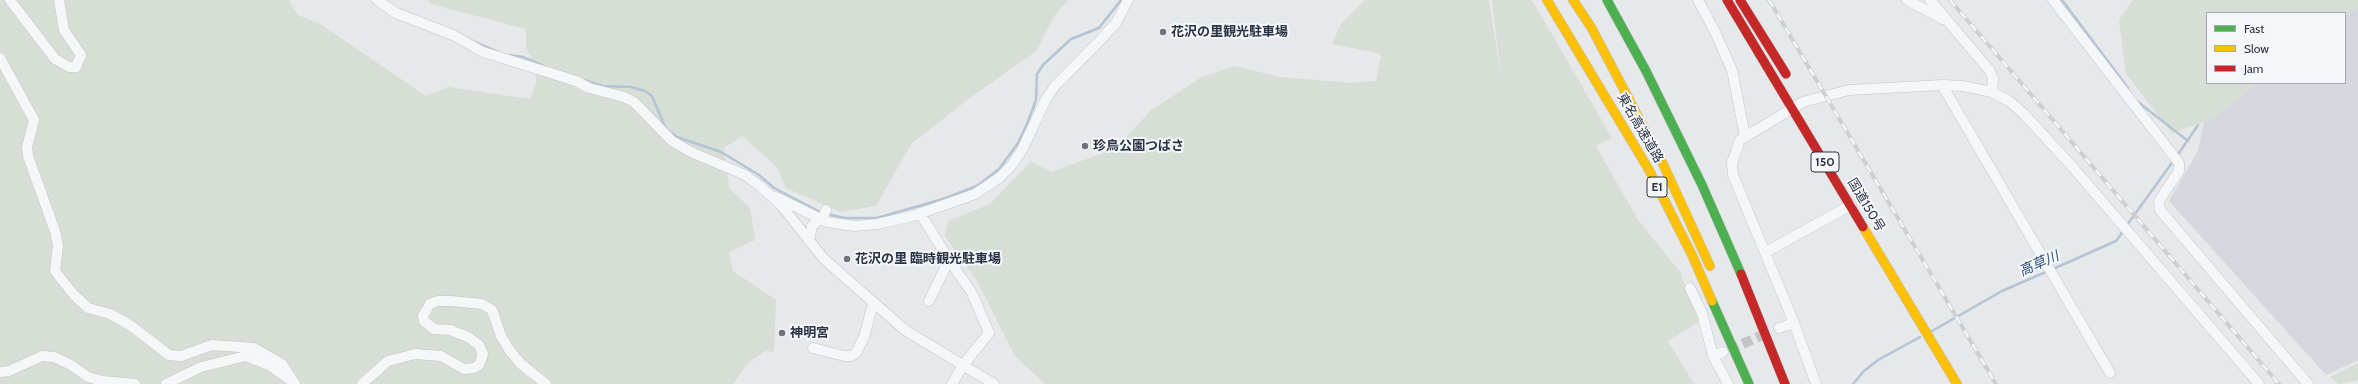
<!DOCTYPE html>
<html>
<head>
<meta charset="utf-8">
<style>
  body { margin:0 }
  #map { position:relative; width:2358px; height:384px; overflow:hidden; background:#e6e8ea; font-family:Cabin,sans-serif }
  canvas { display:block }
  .legend { position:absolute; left:2206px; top:12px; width:140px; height:72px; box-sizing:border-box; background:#f4f6f9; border:1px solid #a4a8b1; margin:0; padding:5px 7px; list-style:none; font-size:12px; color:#2b3445 }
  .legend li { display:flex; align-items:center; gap:8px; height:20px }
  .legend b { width:20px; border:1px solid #a4a8b1 }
</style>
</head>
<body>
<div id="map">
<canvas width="2358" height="384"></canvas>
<ul class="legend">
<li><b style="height:5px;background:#4caf50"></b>Fast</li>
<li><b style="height:5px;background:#ffc107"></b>Slow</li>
<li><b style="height:5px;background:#c62828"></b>Jam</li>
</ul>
</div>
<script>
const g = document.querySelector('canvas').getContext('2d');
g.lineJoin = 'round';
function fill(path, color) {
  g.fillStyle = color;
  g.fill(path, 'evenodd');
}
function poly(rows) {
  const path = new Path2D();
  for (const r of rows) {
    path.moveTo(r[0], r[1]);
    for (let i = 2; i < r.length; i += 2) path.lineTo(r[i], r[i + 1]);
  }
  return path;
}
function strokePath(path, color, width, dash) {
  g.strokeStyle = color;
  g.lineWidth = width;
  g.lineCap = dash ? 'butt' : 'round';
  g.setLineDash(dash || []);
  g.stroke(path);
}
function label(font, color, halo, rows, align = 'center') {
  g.font = font + ' Cabin,"Noto Sans JP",sans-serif';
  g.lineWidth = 4;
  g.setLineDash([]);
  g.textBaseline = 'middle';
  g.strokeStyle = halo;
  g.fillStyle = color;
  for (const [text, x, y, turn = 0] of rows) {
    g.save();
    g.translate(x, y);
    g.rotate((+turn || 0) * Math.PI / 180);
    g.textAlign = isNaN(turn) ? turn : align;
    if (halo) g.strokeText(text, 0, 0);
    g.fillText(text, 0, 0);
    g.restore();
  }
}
fill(poly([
  [2354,8,2358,8,2358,360,2326,375,2169,201,2198,151,2205,117,2252,83,2345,83,2345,15]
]), '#d4d7dd');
fill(poly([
  [0,0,289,0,298,15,320,24,426,96,448,87,530,99,536,83,536,65,526,49,526,29,431,4,427,0,1068,0,1055,15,1036,51,970,98,911,144,876,206,840,212,786,188,777,167,742,136,724,148,729,188,750,208,755,240,729,252,733,271,776,300,774,352,765,351,747,364,733,384,0,384],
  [1365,0,1489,0,1502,84,1492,0,1532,0,1612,138,1596,146,1638,220,1680,272,1699,322,1668,341,1694,384,1045,384,1015,356,977,281,945,236,948,221,990,204,1031,161,1051,172,1117,148,1150,111,1202,77,1234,66,1280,77,1350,83,1376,81,1381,54,1332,44,1341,24],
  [2133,0,2358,0,2358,8,2345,15,2345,13,2207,13,2207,83,2258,83,2213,119,2172,133,2126,74,2119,20],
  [2358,363,2358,380,2339,384,2330,377]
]), '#d6ded6');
strokePath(poly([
  [2062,0,2128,88],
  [468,39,498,52],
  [509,55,523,57,544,66],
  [584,80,603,86,631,87,645,91,652,96,666,129,677,137,721,152,759,175,774,188,822,213],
  [2138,102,2188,141],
  [2177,156,2198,125],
  [827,214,845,218,877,218,943,199,977,186,999,169,1018,143,1027,124,1036,100,1037,74,1043,65,1071,39,1099,28,1121,0],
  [2127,225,2174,160],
  [2053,269,2116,241,2124,230],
  [1932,331,2002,291,2048,271],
  [1853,384,1864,371,1878,360,1920,337]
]), '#b4c4d5', 2.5);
strokePath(poly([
  [1729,350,1769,332]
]), '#c1c4c9', 10, [10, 5]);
const street = poly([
  [10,0,55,59,69,67,76,67,81,55,64,30,59,0],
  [377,0,396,13,453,35,483,52,576,81,589,88,624,97,634,102,672,141,691,152,745,175,760,186,781,205,824,259,905,330,994,384],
  [1698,0,1715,32,1732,70,1745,136],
  [1907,0,1943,19],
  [1930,0,1990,71,1993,79,1992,92,2009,101,2023,113,2070,164,2259,384],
  [2053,0,2179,163,2179,171,2159,201,2160,210,2308,384],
  [0,58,34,120,27,147,28,156,55,231,58,245,55,271,74,295,88,308,110,314,130,325,169,355,181,356,212,345,254,348,282,364,295,384],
  [1942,85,2110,373],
  [776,197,827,222,855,226,877,224,913,216,975,194,999,178,1012,165,1022,150,1046,99,1055,86,1104,36,1116,23,1128,0],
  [920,213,949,260,929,301],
  [822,220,826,210],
  [809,241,812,226,820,219],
  [1766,252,1851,205],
  [949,260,972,293,989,333,964,364,952,384],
  [1690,288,1702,313,1713,356,1728,384],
  [1779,328,1794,323],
  [813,348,844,356,851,356,856,353,864,337,873,304],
  [1713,356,1723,352],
  [0,372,9,371,42,356,54,357,71,365,88,377,103,381,135,384],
  [166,384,201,367,246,356,269,365,290,380],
  [362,384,388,361,415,354,441,356,464,369,474,368,479,365,483,354,479,345,468,337,450,330,434,329,424,321,423,316,430,304,438,301,451,301,482,304,492,310,501,336,510,351,521,364,546,384],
  [1816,384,1794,323,1733,175,1732,163,1740,140,1803,102,1849,90,1942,85,1963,86,1992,92]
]);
const fast = poly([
  [1607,0,1646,71,1702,185,1741,274],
  [1712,301,1749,384]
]);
const slow = poly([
  [1547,0,1649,170,1692,255,1712,301],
  [1573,0,1591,27,1663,164,1710,266],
  [1863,227,1957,384]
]);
const jam = poly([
  [1727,0,1863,227],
  [1740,0,1786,74],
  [1741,274,1785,384]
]);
strokePath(street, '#c4c6c8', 11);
strokePath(fast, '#b8bbbf', 10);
strokePath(slow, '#b8bbbf', 10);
strokePath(jam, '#b8bbbf', 10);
strokePath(street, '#f5f6f7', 10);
strokePath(fast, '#4caf50', 9);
strokePath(slow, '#ffc107', 9);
strokePath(jam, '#c62828', 9);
const rail = poly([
  [1769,0,1996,384],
  [1950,0,2279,384]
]);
strokePath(rail, '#cecfd2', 4);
strokePath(rail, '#f4f6f9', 2.5, [8]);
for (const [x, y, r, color] of [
  [1163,32,4,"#6c737f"],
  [1085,146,4,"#6c737f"],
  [847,259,4,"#6c737f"],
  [782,333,4,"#6c737f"]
]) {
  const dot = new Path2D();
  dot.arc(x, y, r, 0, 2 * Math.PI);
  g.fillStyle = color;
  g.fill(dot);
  strokePath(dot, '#f4f6f9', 1.5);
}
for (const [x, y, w] of [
  [1825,162,28],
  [1657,187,20]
]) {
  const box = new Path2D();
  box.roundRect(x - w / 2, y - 10, w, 20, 3);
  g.fillStyle = '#f4f6f9';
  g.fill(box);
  strokePath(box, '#2b3445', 1);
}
label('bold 12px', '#2b3445', null, [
  ["150",1825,162],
  ["E1",1657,187]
]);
label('bold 13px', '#2b3445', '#f4f6f9', [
  ["花沢の里観光駐車場",1171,32],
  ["珍鳥公園つばさ",1093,146],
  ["花沢の里 臨時観光駐車場",855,259],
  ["神明宮",790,333]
], 'left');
label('13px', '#2b3445', '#f4f6f9', [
  ["東名高速道路",1640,128,60],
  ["国道150号",1866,205,59]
]);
label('italic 14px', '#34527a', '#f4f6f9', [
  ["高草川",2039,264,-24]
]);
</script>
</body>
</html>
